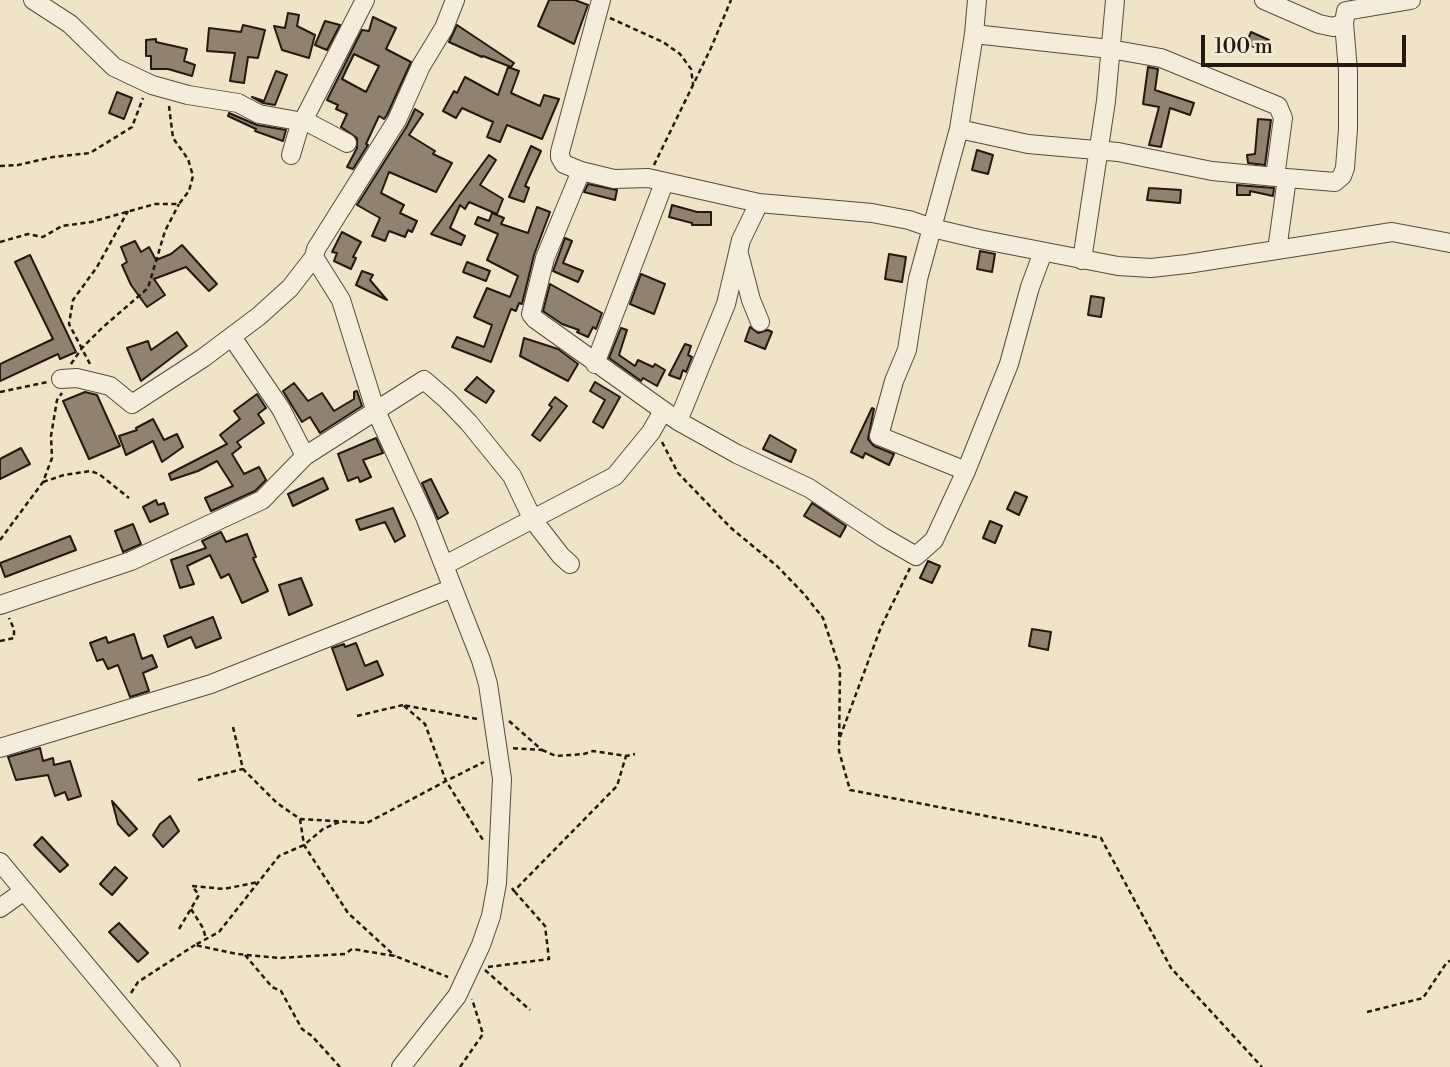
<!DOCTYPE html>
<html>
<head>
<meta charset="utf-8">
<style>
  body { margin:0 }
  #map { position:relative; width:1450px; height:1067px; overflow:hidden; background:#efe4c7; font-family:"Libre Bodoni",serif }
  canvas { display:block }
  .scale { position:absolute; left:1201px; top:35px; width:205px; height:32px; box-sizing:border-box; border:4px solid #261710; border-top:0; padding-left:9px; font-size:21px; line-height:24px; white-space:nowrap; color:#261710; -webkit-text-stroke:5px #f5eddb; paint-order:stroke }
</style>
</head>
<body>
<div id="map">
<canvas width="1450" height="1067"></canvas>
<div class="scale">100 m</div>
</div>
<script>
const g = document.querySelector('canvas').getContext('2d');
g.lineJoin = 'round';
function fill(path, color) {
  g.fillStyle = color;
  g.fill(path, 'evenodd');
}
function poly(rows) {
  const path = new Path2D();
  for (const r of rows) {
    path.moveTo(r[0], r[1]);
    for (let i = 2; i < r.length; i += 2) path.lineTo(r[i], r[i + 1]);
  }
  return path;
}
function strokePath(path, color, width, dash) {
  g.strokeStyle = color;
  g.lineWidth = width;
  g.lineCap = dash ? 'butt' : 'round';
  g.setLineDash(dash || []);
  g.stroke(path);
}
const building = poly([
  [549,0,575,0,588,5,574,44,538,26,549,0],
  [288,13,299,15,297,26,315,35,309,58,282,50,274,26,285,28,288,13],
  [373,17,396,28,386,49,411,62,387,115,384,119,379,116,366,144,368,145,353,169,347,167,357,148,357,138,341,127,347,114,336,109,338,105,327,100,362,30,369,31,373,17],
  [354,54,379,66,366,92,342,79,354,54],
  [325,21,340,25,327,50,315,45,325,21],
  [243,25,265,30,258,58,248,57,244,83,230,81,235,53,207,51,209,28,241,32,243,25],
  [457,25,514,63,511,67,483,56,482,57,449,42,457,25],
  [1251,32,1269,40,1265,51,1246,44,1251,32],
  [156,39,156,42,187,49,184,61,195,65,192,76,168,69,151,69,151,56,146,56,146,40,156,39],
  [508,67,519,71,511,93,540,106,544,95,559,99,542,139,507,125,500,142,487,137,493,122,462,108,456,118,443,111,454,91,457,93,465,77,498,95,508,67],
  [1148,67,1158,69,1155,90,1194,103,1190,115,1170,108,1161,147,1149,145,1159,107,1143,104,1148,67],
  [276,71,287,75,275,105,263,103,252,97,264,101,276,71],
  [117,92,132,98,124,119,109,113,117,92],
  [415,109,423,114,409,135,435,151,433,154,452,163,436,192,389,172,381,193,404,205,400,213,417,221,412,232,408,230,405,237,389,231,385,241,372,236,380,218,357,205,407,126,415,109],
  [229,113,257,125,286,130,283,141,255,131,256,129,228,116,229,113],
  [1258,119,1271,120,1265,165,1248,163,1247,155,1255,154,1258,119],
  [531,146,541,151,525,186,529,188,524,202,509,197,531,146],
  [977,150,993,155,988,174,972,170,977,150],
  [489,155,496,160,480,185,503,199,497,214,469,202,465,209,460,205,450,228,465,236,461,245,431,234,489,155],
  [588,184,617,190,615,200,584,192,588,184],
  [1237,185,1274,188,1273,196,1250,191,1250,195,1237,195,1237,185],
  [1149,188,1181,190,1180,203,1147,200,1149,188],
  [672,205,697,212,711,212,711,225,692,225,692,223,669,217,672,205],
  [537,207,550,212,534,255,522,304,519,303,516,311,511,309,491,362,452,347,457,337,484,347,492,325,474,317,487,288,510,297,518,276,487,260,498,234,475,224,478,217,489,221,492,213,504,218,501,224,528,233,537,207],
  [342,232,361,242,353,257,356,258,351,269,334,261,337,253,332,252,342,232],
  [565,238,572,241,563,263,583,271,578,282,553,271,565,238],
  [135,241,141,252,149,247,156,260,171,254,182,245,217,284,209,291,186,267,154,279,165,295,147,307,131,285,122,265,127,262,121,247,135,241],
  [980,251,995,254,992,272,977,269,980,251],
  [889,254,906,257,902,282,885,279,889,254],
  [30,255,76,352,60,359,58,354,0,381,0,364,53,339,15,262,30,255],
  [467,262,490,271,486,281,463,272,467,262],
  [362,271,373,275,370,280,387,300,356,285,362,271],
  [641,274,665,284,654,314,630,304,641,274],
  [550,284,602,313,596,329,593,327,588,337,577,332,579,330,562,324,543,311,550,284],
  [1091,296,1104,298,1101,317,1088,315,1091,296],
  [750,327,758,333,768,330,772,332,765,349,745,341,750,327],
  [621,328,627,330,619,355,635,366,638,360,653,367,655,364,665,370,657,386,643,378,641,381,609,358,621,328],
  [177,332,187,346,141,381,127,348,148,341,151,350,177,332],
  [524,338,558,349,578,364,568,381,520,356,524,338],
  [685,344,691,346,688,355,692,357,686,372,683,370,680,379,669,375,685,344],
  [477,377,494,391,486,403,465,390,477,377],
  [595,382,620,397,603,428,593,422,605,400,590,391,595,382],
  [294,383,308,401,322,393,334,411,354,399,354,392,357,391,362,406,320,433,310,417,302,422,283,391,294,383],
  [85,392,97,395,120,446,89,459,63,401,85,392],
  [257,394,266,408,258,414,264,423,237,442,241,447,232,454,244,474,259,467,266,480,255,491,211,511,205,498,233,486,217,461,198,471,171,480,169,474,227,444,220,435,240,419,234,411,257,394],
  [555,397,567,406,540,441,532,435,552,407,549,405,555,397],
  [872,408,874,409,868,439,874,446,894,454,889,465,865,453,863,458,851,452,872,408],
  [153,419,164,440,177,434,183,447,162,462,153,441,126,455,119,436,137,430,136,428,153,419],
  [770,435,796,450,791,462,763,449,770,435],
  [376,438,383,453,363,460,371,477,360,482,358,477,348,481,338,454,376,438],
  [21,448,30,464,0,479,0,459,21,448],
  [323,478,328,489,293,506,288,494,323,478],
  [431,479,448,513,438,519,422,483,431,479],
  [1015,492,1027,497,1019,515,1007,509,1015,492],
  [156,500,158,505,164,503,168,514,150,522,143,507,156,500],
  [812,503,846,526,840,537,804,516,812,503],
  [393,508,405,536,395,542,385,522,360,530,356,520,393,508],
  [990,521,1002,526,995,543,983,538,990,521],
  [133,524,141,544,123,552,115,531,133,524],
  [221,532,226,542,247,534,256,557,253,558,268,591,242,603,229,574,221,578,210,555,187,566,194,584,180,588,171,560,206,548,202,541,221,532],
  [70,536,76,550,5,577,0,563,70,536],
  [928,561,940,566,932,583,920,578,928,561],
  [301,578,312,605,289,615,279,585,301,578],
  [213,617,221,638,196,648,191,637,168,647,164,636,213,617],
  [1032,629,1051,632,1048,650,1029,646,1032,629],
  [134,634,142,659,152,655,157,667,143,673,149,691,130,697,118,665,108,669,103,659,97,661,90,643,106,637,108,643,134,634],
  [356,643,365,666,377,661,383,675,347,690,332,648,344,644,345,647,356,643],
  [40,748,43,761,53,758,54,765,70,761,81,796,68,800,65,792,55,796,48,775,16,780,8,757,40,748],
  [112,801,137,829,129,836,118,824,112,801],
  [170,816,179,831,163,847,153,835,160,824,170,816],
  [42,837,68,865,60,872,34,845,42,837],
  [115,867,127,878,112,895,100,884,115,867],
  [119,923,148,953,138,962,109,932,119,923]
]);
fill(building, '#8f826f');
strokePath(building, '#261710', 2);
const minor = poly([
  [33,0,70,24,114,67,152,85,188,95,238,103,259,114,309,123,347,143],
  [601,0,560,152,560,157,564,164,581,171,614,179,648,178,759,203,872,213,909,220,932,228,979,239,1118,266,1151,268,1187,264,1392,232,1450,243],
  [1264,0,1319,24,1333,27,1344,23,1346,11,1411,0],
  [974,34,1110,49,1161,58,1278,106,1283,118,1275,177],
  [959,129,1028,144,1118,152,1212,171,1287,178],
  [291,155,301,121,304,119,365,0],
  [581,171,545,258,531,314,535,319,678,421,737,454,809,488,883,537,916,556,934,540,966,471,1009,364,1030,287,1043,252],
  [1277,250,1287,178,1335,182,1342,176,1345,168,1348,129,1348,71,1344,23],
  [739,254,751,300,760,322],
  [1082,260,1106,101,1115,0],
  [232,337,281,409,305,456],
  [595,364,664,183],
  [61,379,77,378,110,386,132,404,203,358,259,316,290,288,314,257],
  [678,421,726,304,741,240,759,203],
  [966,471,879,436,894,381,907,350,918,279,959,129,974,34,977,0],
  [445,565,615,476,651,432,663,411],
  [0,605,131,561,262,500,305,456,424,380,447,400,469,423,512,476,533,520,561,556,570,564],
  [0,748,211,684,453,588],
  [0,862,171,1067],
  [0,908,24,891],
  [401,1067,457,996,481,945,491,916,497,883,502,779,488,684,481,660,425,517,375,409,341,300,314,257,316,249,397,120,421,66,444,28,455,0]
]);
strokePath(minor, '#584a3e', 20);
strokePath(poly([
  [610,18,663,42,680,54,691,69,693,84],
  [654,165,711,48,731,0],
  [0,166,18,165,53,157,90,153,132,127,143,98],
  [0,242,28,234,43,237,62,226,91,222,155,204,179,204,189,191,193,176,188,159,173,138,169,106],
  [71,364,82,348,102,328,148,288,165,231,179,204],
  [90,364,69,324,73,300,97,267,128,211],
  [0,392,48,382],
  [662,442,678,473,731,528,777,566,804,594,823,618,840,669,839,751,850,790,1101,838,1171,968,1262,1067],
  [43,482,64,475,90,471,99,474,129,498],
  [0,540,43,482,52,458,51,436,57,400,62,393],
  [0,641,14,638,14,629,9,618],
  [357,716,403,705],
  [477,719,403,705,425,724,446,781,484,762],
  [509,721,542,750,511,748],
  [233,727,243,769,277,803,300,819,367,823,446,781,483,840],
  [840,737,881,627,910,568],
  [542,750,556,756,584,754,593,751,626,756,635,754],
  [198,780,243,769],
  [300,819,304,845,348,913,395,956],
  [339,822,323,829,304,845,279,856,219,932,195,945,237,954,279,958,345,954,352,949,395,956,448,977],
  [512,888,514,891,617,786,626,756],
  [191,909,203,928,206,939],
  [179,929,199,895,192,886,224,889,258,882],
  [245,955,272,987,281,991,302,1029,312,1036,340,1067],
  [488,967,549,959,545,926,515,892],
  [485,970,530,1010],
  [131,993,138,982,195,945],
  [1367,1012,1423,998,1447,962,1450,961],
  [460,1067,483,1034,472,999]
]), '#261710', 2.5, [5, 3.5]);
strokePath(minor, '#f5eddb', 18);
</script>
</body>
</html>
